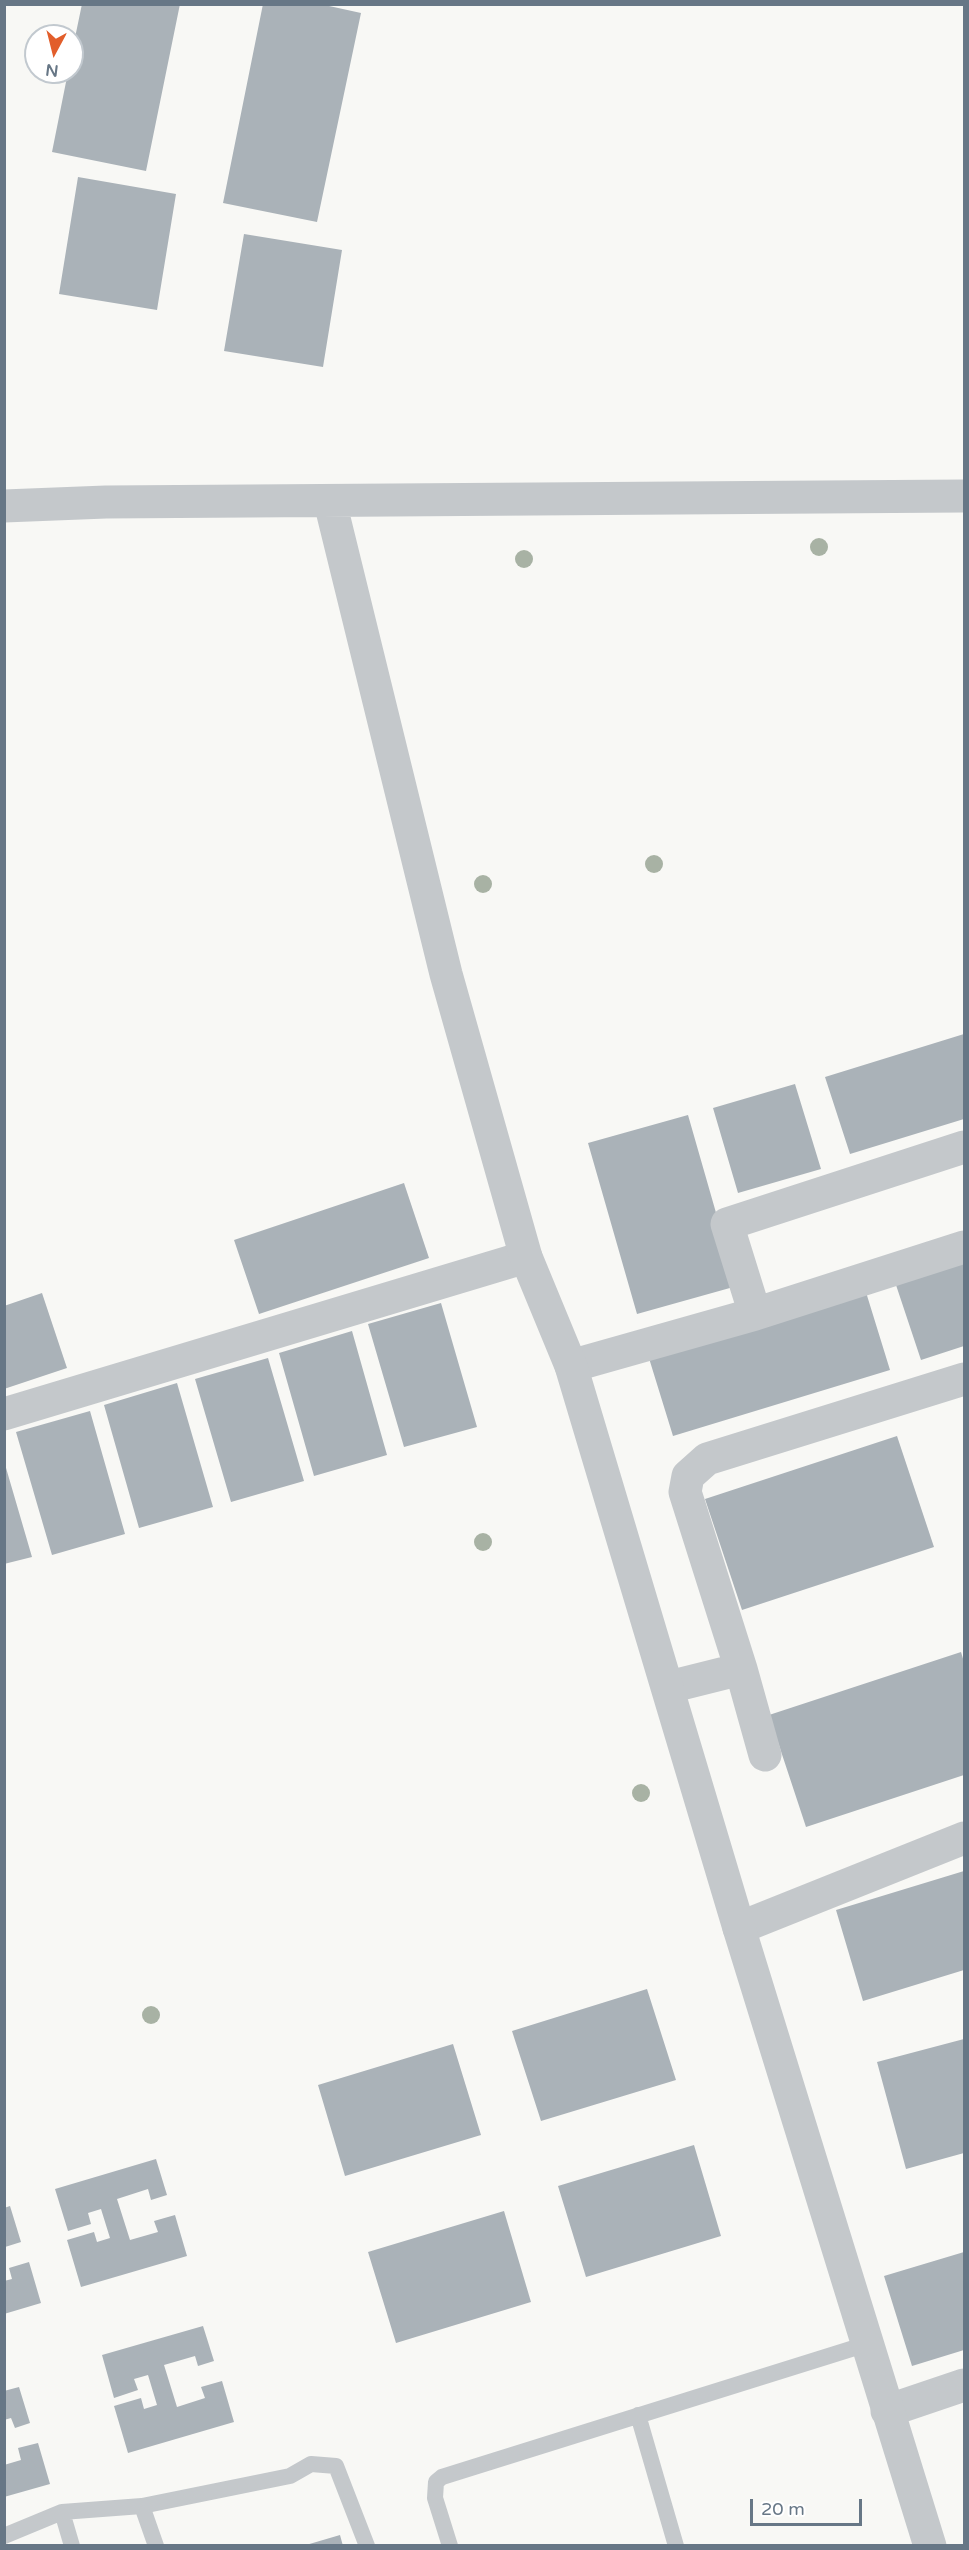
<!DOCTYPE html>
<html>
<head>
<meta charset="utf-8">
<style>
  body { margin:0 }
  #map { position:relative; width:969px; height:2550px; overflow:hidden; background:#f8f8f5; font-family:"Varela Round",sans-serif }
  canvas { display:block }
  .frame { position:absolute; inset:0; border:6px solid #677786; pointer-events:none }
  .north { position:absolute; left:24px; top:24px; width:60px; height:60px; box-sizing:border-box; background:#fff; border:2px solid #c2c9cf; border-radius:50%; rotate:187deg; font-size:16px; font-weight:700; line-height:24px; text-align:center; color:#677786 }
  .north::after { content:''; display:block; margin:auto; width:21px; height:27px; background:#e25e2b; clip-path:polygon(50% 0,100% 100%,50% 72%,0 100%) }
  .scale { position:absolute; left:750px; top:2499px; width:112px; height:27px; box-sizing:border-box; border:3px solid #677786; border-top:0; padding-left:8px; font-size:18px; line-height:21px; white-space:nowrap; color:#677786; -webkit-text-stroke:4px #fff; paint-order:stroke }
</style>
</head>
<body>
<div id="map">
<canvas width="969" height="2550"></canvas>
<div class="frame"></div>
<div class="north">N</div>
<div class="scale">20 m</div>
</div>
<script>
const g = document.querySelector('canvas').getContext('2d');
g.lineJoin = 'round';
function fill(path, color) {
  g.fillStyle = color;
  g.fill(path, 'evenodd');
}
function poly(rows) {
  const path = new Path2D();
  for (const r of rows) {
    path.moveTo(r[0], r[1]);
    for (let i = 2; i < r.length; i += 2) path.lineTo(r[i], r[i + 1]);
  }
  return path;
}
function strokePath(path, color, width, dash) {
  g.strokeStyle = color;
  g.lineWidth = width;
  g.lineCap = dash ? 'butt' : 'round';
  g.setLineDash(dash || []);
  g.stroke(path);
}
fill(poly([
  [82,4,180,4,146,171,52,152,68,72,72,72,72,52],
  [263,4,320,4,361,13,317,222,223,203],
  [78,177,176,194,157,310,59,294],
  [244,234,342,250,323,367,224,351],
  [964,1034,964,1119,850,1154,825,1077],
  [795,1084,821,1169,738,1193,713,1108],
  [688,1115,737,1286,637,1314,588,1143],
  [404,1183,429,1258,259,1314,234,1240],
  [964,1260,964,1346,921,1360,895,1282],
  [865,1289,890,1370,673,1436,648,1355],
  [42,1293,67,1368,4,1389,4,1306],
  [441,1303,477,1427,404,1447,368,1324],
  [352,1331,387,1455,314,1476,279,1353],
  [268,1358,304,1481,231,1502,195,1379],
  [177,1383,213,1507,139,1528,104,1405],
  [90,1411,125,1534,52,1555,16,1432],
  [897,1436,934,1547,742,1610,705,1499],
  [4,1461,32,1557,4,1564],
  [961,1652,964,1662,964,1775,806,1827,769,1715],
  [964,1871,964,1970,863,2001,836,1910],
  [647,1989,676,2080,541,2121,512,2031],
  [964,2039,964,2153,906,2169,877,2062],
  [453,2044,481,2135,345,2176,318,2085],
  [694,2145,721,2236,586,2277,558,2186],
  [156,2159,167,2195,151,2200,148,2189,117,2199,130,2240,158,2232,154,2221,175,2215,187,2256,81,2287,67,2240,94,2232,97,2242,110,2238,101,2209,88,2213,91,2224,68,2231,55,2189],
  [10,2206,21,2242,5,2247,4,2208],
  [504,2211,531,2302,396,2343,368,2252],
  [964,2252,964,2350,912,2366,884,2276],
  [29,2262,41,2303,4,2314,4,2281,12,2279,9,2268],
  [203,2326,214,2361,198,2366,195,2356,164,2365,177,2407,205,2398,201,2387,222,2381,234,2422,128,2453,114,2406,141,2398,144,2409,157,2405,148,2375,134,2379,138,2390,114,2398,102,2355],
  [19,2387,30,2423,15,2428,11,2418,4,2420,4,2391],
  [38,2443,50,2484,4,2497,4,2465,21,2460,18,2448],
  [340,2535,343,2546,306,2546,306,2545]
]), '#aab2b8');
strokePath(poly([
  [638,2415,676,2546],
  [142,2506,156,2546],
  [62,2512,72,2546],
  [4,2536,62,2512,142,2506,290,2476,311,2464,336,2466,367,2546],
  [450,2546,435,2498,436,2482,442,2477,867,2344]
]), '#c4c8cb', 16);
strokePath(poly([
  [755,1314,727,1224,964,1147],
  [571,1366,755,1314,964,1247],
  [4,1414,526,1257],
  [669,1687,741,1669],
  [765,1755,741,1669,685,1492,688,1476,707,1459,964,1379],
  [739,1928,964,1838],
  [887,2411,964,2385]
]), '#c4c8cb', 33);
strokePath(poly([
  [330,502,446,974,526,1257,571,1366,739,1928,930,2546],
  [4,506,106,502,964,496]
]), '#c4c8cb', 33);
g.fillStyle = '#a8b2a4';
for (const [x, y] of [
  [819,547],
  [524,559],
  [654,864],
  [483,884],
  [483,1542],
  [641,1793],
  [151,2015]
]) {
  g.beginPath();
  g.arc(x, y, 9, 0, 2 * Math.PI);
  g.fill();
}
</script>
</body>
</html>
